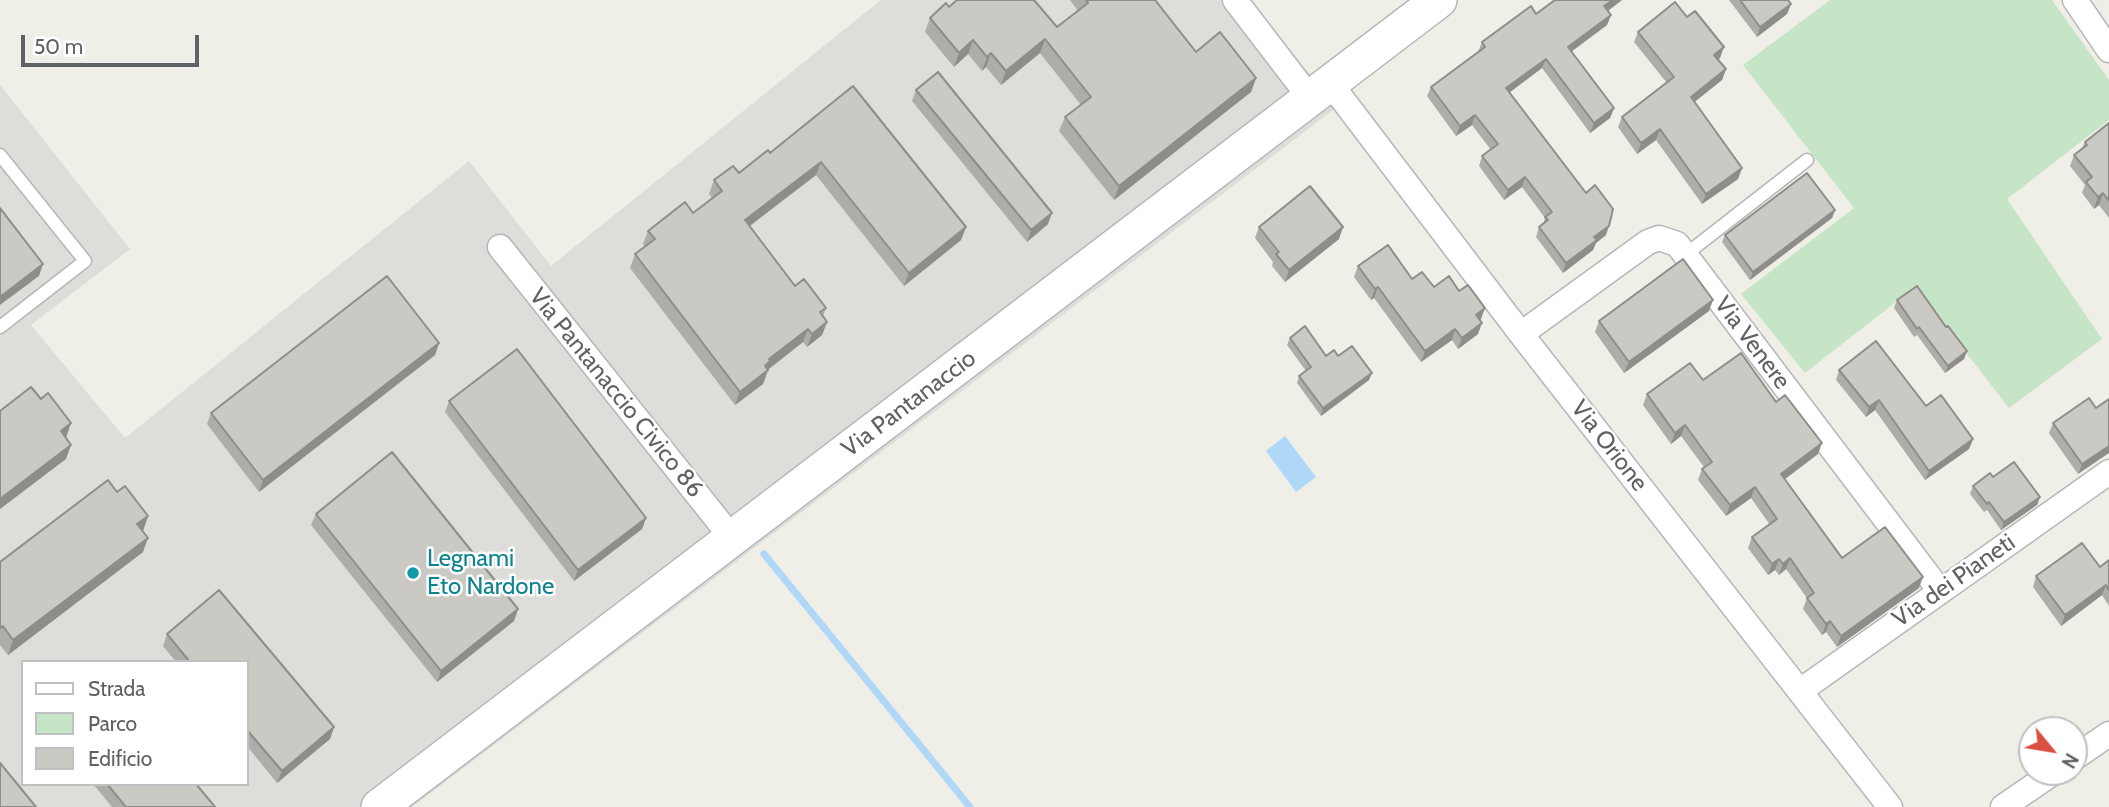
<!DOCTYPE html>
<html>
<head>
<meta charset="utf-8">
<style>
  body { margin:0 }
  #map { position:relative; width:2109px; height:807px; overflow:hidden; background:#efeee7; font-family:Cabin,sans-serif }
  canvas { display:block }
  .legend { position:absolute; left:21px; top:660px; width:228px; height:126px; box-sizing:border-box; background:#fff; border:2px solid #bfc0c2; margin:0; padding:9px 12px; list-style:none; font-size:21px; color:#5e6266 }
  .legend li { display:flex; align-items:center; gap:14px; height:35px }
  .legend b { width:35px; border:2px solid #bfc0c2 }
  .north { position:absolute; left:2018px; top:716px; width:70px; height:70px; box-sizing:border-box; background:#fff; border:2px solid #bfc0c2; border-radius:50%; rotate:120deg; font-size:19px; font-weight:700; line-height:28px; text-align:center; color:#5e6266 }
  .north::after { content:''; display:block; margin:auto; width:24px; height:32px; background:#db4f41; clip-path:polygon(50% 0,100% 100%,50% 72%,0 100%) }
  .scale { position:absolute; left:21px; top:35px; width:178px; height:32px; box-sizing:border-box; border:4px solid #5e6266; border-top:0; padding-left:9px; font-size:21px; line-height:24px; white-space:nowrap; color:#5e6266; -webkit-text-stroke:5px #fff; paint-order:stroke }
</style>
</head>
<body>
<div id="map">
<canvas width="2109" height="807"></canvas>
<ul class="legend">
<li><b style="height:9px;background:#fff"></b>Strada</li>
<li><b style="height:19px;background:#c6e4c6"></b>Parco</li>
<li><b style="height:19px;background:#cbc9c4"></b>Edificio</li>
</ul>
<div class="north">N</div>
<div class="scale">50 m</div>
</div>
<script>
const g = document.querySelector('canvas').getContext('2d');
g.lineJoin = 'round';
function fill(path, color) {
  g.fillStyle = color;
  g.fill(path, 'evenodd');
}
function poly(rows) {
  const path = new Path2D();
  for (const r of rows) {
    path.moveTo(r[0], r[1]);
    for (let i = 2; i < r.length; i += 2) path.lineTo(r[i], r[i + 1]);
  }
  return path;
}
function strokePath(path, color, width, dash) {
  g.strokeStyle = color;
  g.lineWidth = width;
  g.lineCap = dash ? 'butt' : 'round';
  g.setLineDash(dash || []);
  g.stroke(path);
}
function label(font, color, halo, rows, align = 'center') {
  g.font = font + ' Cabin,sans-serif';
  g.lineWidth = 5;
  g.setLineDash([]);
  g.textBaseline = 'middle';
  g.strokeStyle = halo;
  g.fillStyle = color;
  for (const [text, x, y, turn = 0] of rows) {
    g.save();
    g.translate(x, y);
    g.rotate((+turn || 0) * Math.PI / 180);
    g.textAlign = isNaN(turn) ? turn : align;
    if (halo) g.strokeText(text, 0, 0);
    g.fillText(text, 0, 0);
    g.restore();
  }
}
fill(poly([
  [881,0,1251,0,1336,108,412,807,0,807,0,85,130,249,31,325,125,438,469,161,551,266],
  [23,662,247,662,247,784,23,784]
]), '#deddd9');
fill(poly([
  [1830,0,2052,0,2109,80,2109,120,2007,199,2102,339,2009,408,1915,287,1805,373,1741,294,1854,208,1743,65]
]), '#c6e4c6');
fill(poly([
  [1285,436,1316,477,1296,492,1266,451]
]), '#aed7f8');
strokePath(poly([
  [764,554,970,807]
]), '#aed7f8', 7);
const lane = poly([
  [0,155,85,261,0,327],
  [1685,255,1807,160]
]);
const street = poly([
  [1235,0,1310,98],
  [2075,0,2109,50],
  [1330,83,1521,334,1890,807],
  [500,247,732,538],
  [1521,334,1648,242,1659,238,1677,244,1940,591],
  [1800,691,2109,472],
  [2074,758,2109,734],
  [2003,807,2054,772]
]);
const secondary = poly([
  [379,807,1439,0]
]);
strokePath(lane, '#b4b7ba', 15);
strokePath(street, '#b4b7ba', 27);
strokePath(secondary, '#b3b6ba', 38);
strokePath(lane, '#fff', 12);
strokePath(street, '#fff', 24);
strokePath(secondary, '#fff', 35);
fill(poly([
  [1070,0,1155,0,1196,52,1256,78,1251,92,1114,200,1059,131,1065,117,1081,105,1040,53,1001,85,986,67,982,71,968,54,954,67,925,32,930,18,949,7,1057,27,1078,11],
  [1555,0,1622,0,1608,11,1611,15,1607,25,1571,52,1614,108,1610,118,1590,133,1542,68,1509,93,1606,235,1596,243,1593,250,1563,273,1536,237,1539,227,1543,224,1545,218,1522,187,1504,200,1479,166,1482,156,1491,150,1472,125,1456,136,1427,96,1431,87,1478,52,1482,42,1536,14],
  [1729,0,1788,0,1791,4,1787,14,1757,37],
  [1638,32,1720,58,1718,59,1726,69,1722,80,1694,102,1742,168,1738,179,1702,204,1656,140,1637,154,1618,127,1622,117,1667,83,1634,42],
  [853,86,966,227,961,240,904,286,816,175,750,226,795,286,826,308,823,316,827,322,822,335,807,347,803,342,768,370,763,384,735,405,630,268,635,254,645,247,643,244,648,231,693,213,712,198,709,194,714,180,739,173,770,153],
  [916,90,1048,224,1027,242,912,101],
  [2109,123,2109,218,2099,205,2094,209,2082,193,2085,185,2070,166,2074,155,2082,148,2085,142],
  [1835,210,1832,218,1750,280,1722,242,1725,235],
  [1259,227,1339,239,1285,282,1272,266,1273,262,1255,238],
  [1358,266,1412,279,1434,287,1459,291,1481,319,1480,320,1478,334,1458,349,1452,340,1421,362,1374,298,1371,300,1354,277],
  [1897,300,1946,327,1967,351,1964,359,1945,373,1917,335,1914,337,1894,308],
  [1709,311,1624,373,1595,332,1599,321],
  [1290,338,1326,356,1338,356,1369,380,1321,416,1297,383,1299,376,1306,371,1287,345],
  [439,343,435,355,259,492,207,424,211,413],
  [1839,370,1926,406,1973,439,1969,449,1925,480,1875,410,1866,417,1836,380],
  [1703,380,1776,402,1818,454,1785,479,1842,558,1919,588,1837,647,1826,632,1822,635,1803,609,1807,598,1786,569,1779,575,1775,570,1768,575,1748,548,1752,537,1770,525,1751,498,1726,516,1698,480,1702,469,1704,467,1681,436,1671,444,1643,405,1647,394],
  [2109,399,2078,474,2049,433,2053,423,2096,408],
  [449,401,646,518,642,529,574,581,445,412],
  [1993,477,2040,497,2037,505,2001,530,1987,510,1984,512,1970,494,1973,486],
  [117,492,148,516,143,531,143,552,8,655,0,645,0,562],
  [316,514,518,609,514,621,437,682,311,525],
  [2109,560,2109,606,2102,595,2061,626,2033,587,2036,576,2100,567],
  [219,590,334,727,330,739,277,783,247,746,247,662,176,662,163,646,167,634],
  [93,784,196,784,215,807,112,807]
]), '#afada9');
fill(poly([
  [1613,0,1622,0,1601,16,1604,6],
  [1791,4,1787,14,1757,37,1760,27],
  [1611,15,1607,25,1564,57,1568,47],
  [1045,39,1040,53,1001,85,1006,71],
  [973,40,968,54,954,67,959,53],
  [1724,47,1720,58,1711,65,1714,55],
  [991,53,986,67,982,71,987,57],
  [1546,59,1542,68,1502,98,1506,88],
  [1726,69,1722,80,1687,108,1691,97],
  [1256,78,1251,92,1114,200,1119,186],
  [1614,108,1610,118,1590,133,1594,123],
  [1475,115,1472,125,1456,136,1460,126],
  [1660,129,1656,140,1637,154,1641,143],
  [821,162,816,175,740,233,745,220],
  [1742,168,1738,179,1702,204,1706,194],
  [1525,177,1522,187,1504,200,1508,190],
  [2103,193,2099,205,2094,209,2098,197],
  [1835,210,1832,218,1750,280,1753,272],
  [1052,213,1048,224,1027,242,1031,230],
  [1609,226,1606,235,1596,243,1593,250,1563,273,1566,263,1594,237],
  [966,227,961,240,904,286,909,273],
  [1343,227,1339,239,1285,282,1289,270],
  [43,264,39,276,0,305,0,297],
  [1378,287,1374,298,1371,300,1375,289],
  [1713,300,1709,311,1624,373,1629,362],
  [1485,308,1481,319,1472,326,1476,315],
  [827,322,822,335,807,347,812,334],
  [1482,323,1478,334,1458,349,1462,338],
  [808,329,803,342,767,370,768,370,763,384,735,405,740,392,765,366,769,359],
  [1455,329,1452,340,1421,362,1425,351],
  [439,343,435,355,259,492,263,480],
  [1967,351,1964,359,1945,373,1948,366],
  [1372,373,1369,380,1321,416,1323,408],
  [1879,400,1875,410,1866,417,1869,407],
  [71,423,66,438,61,431],
  [1685,425,1681,436,1671,444,1675,433],
  [1973,439,1969,449,1925,480,1929,471],
  [1822,443,1818,454,1777,485,1781,474],
  [71,445,66,459,0,509,0,499],
  [2109,446,2109,453,2078,474,2082,464],
  [1755,487,1751,498,1726,516,1730,505],
  [2040,497,2037,505,2001,530,2004,522],
  [148,516,143,531,137,524],
  [646,518,642,529,574,581,578,570],
  [148,538,143,552,8,655,13,640],
  [1790,558,1786,569,1779,575,1783,564],
  [1779,559,1775,570,1768,575,1772,564],
  [1923,577,1919,588,1837,647,1841,636],
  [2106,585,2102,595,2061,626,2065,615],
  [518,609,514,621,437,682,441,671],
  [1830,621,1826,632,1822,635,1826,624],
  [334,727,330,739,277,783,282,771]
]), '#8e8d89');
const building = poly([
  [957,0,1034,0,1057,27,1088,3,1086,0,1155,0,1196,52,1220,32,1256,78,1119,186,1065,117,1091,97,1045,39,1006,71,991,53,987,57,973,40,959,53,930,18,946,3,949,7,957,0],
  [1555,0,1613,0,1604,6,1611,15,1568,47,1614,108,1594,123,1546,59,1506,88,1586,193,1595,185,1613,209,1609,226,1594,237,1597,240,1566,263,1539,227,1548,220,1545,217,1552,212,1525,177,1508,190,1482,156,1498,144,1475,115,1460,126,1431,87,1485,47,1482,42,1531,6,1536,14,1555,0],
  [1740,0,1788,0,1791,4,1760,27,1740,0],
  [1675,2,1687,17,1695,11,1724,47,1714,55,1726,69,1691,97,1742,168,1706,194,1660,129,1641,143,1622,117,1674,77,1638,32,1675,2],
  [938,72,1052,213,1031,230,916,90,938,72],
  [853,86,966,227,909,273,821,162,745,220,795,286,804,279,826,308,820,312,827,322,812,334,808,329,769,359,770,361,765,366,768,370,740,392,635,254,655,239,648,231,685,202,693,213,722,191,714,180,733,166,739,173,768,150,770,153,853,86],
  [2109,123,2109,201,2103,193,2098,197,2086,182,2092,177,2074,155,2087,145,2085,142,2109,123],
  [1807,173,1835,210,1753,272,1725,235,1807,173],
  [1310,186,1343,227,1289,270,1276,254,1279,252,1259,227,1310,186],
  [0,208,43,264,0,297,0,208],
  [1388,245,1412,279,1422,272,1434,287,1449,276,1459,291,1468,285,1485,308,1476,315,1482,323,1462,338,1455,329,1425,351,1378,287,1375,289,1358,266,1388,245],
  [1683,259,1713,300,1629,362,1599,321,1683,259],
  [387,276,439,343,263,480,211,413,387,276],
  [1917,286,1946,327,1948,326,1967,351,1948,366,1919,327,1917,329,1897,300,1917,286],
  [1305,326,1326,356,1334,350,1338,356,1352,346,1372,373,1323,408,1299,376,1311,367,1290,338,1305,326],
  [1876,341,1926,406,1941,395,1973,439,1929,471,1879,400,1869,407,1839,370,1876,341],
  [517,349,646,518,578,570,449,401,517,349],
  [1741,353,1776,402,1785,395,1822,443,1781,474,1842,558,1885,527,1923,577,1841,636,1830,621,1826,624,1807,598,1814,593,1790,558,1783,564,1779,559,1772,564,1752,537,1777,519,1755,487,1730,505,1702,469,1712,462,1685,425,1675,433,1647,394,1690,363,1703,380,1741,353],
  [31,387,41,399,48,393,71,423,61,431,71,445,0,499,0,411,31,387],
  [2089,398,2096,408,2109,399,2109,446,2082,464,2053,423,2089,398],
  [392,452,518,609,441,671,316,514,392,452],
  [2014,462,2040,497,2004,522,1989,502,1987,504,1973,486,1990,473,1993,477,2014,462],
  [108,480,117,492,125,486,148,516,137,524,148,538,13,640,3,626,0,628,0,562,108,480],
  [2082,543,2100,567,2109,560,2109,590,2106,585,2065,615,2036,576,2082,543],
  [219,590,334,727,282,771,247,730,247,662,190,662,167,634,219,590],
  [0,763,36,807,0,807,0,763],
  [107,784,196,784,215,807,126,807,107,784]
]);
fill(building, '#cbc9c4');
strokePath(building, '#8e8d89', 2);
for (const [x, y, r, color] of [
  [413,573,7,"#0f9aa8"]
]) {
  const dot = new Path2D();
  dot.arc(x, y, r, 0, 2 * Math.PI);
  g.fillStyle = color;
  g.fill(dot);
  strokePath(dot, '#fff', 2.5);
}
label('24px', '#5e6266', '#fff', [
  ["Via Venere",1752,343,53],
  ["Via Pantanaccio Civico 86",616,393,51],
  ["Via Pantanaccio",909,404,-37],
  ["Via Orione",1609,446,52],
  ["Via dei Pianeti",1954,581,-35]
]);
label('24px', '#0d838f', '#fff', [
  ["Legnami",427,559],
  ["Eto Nardone",427,587]
], 'left');
</script>
</body>
</html>
